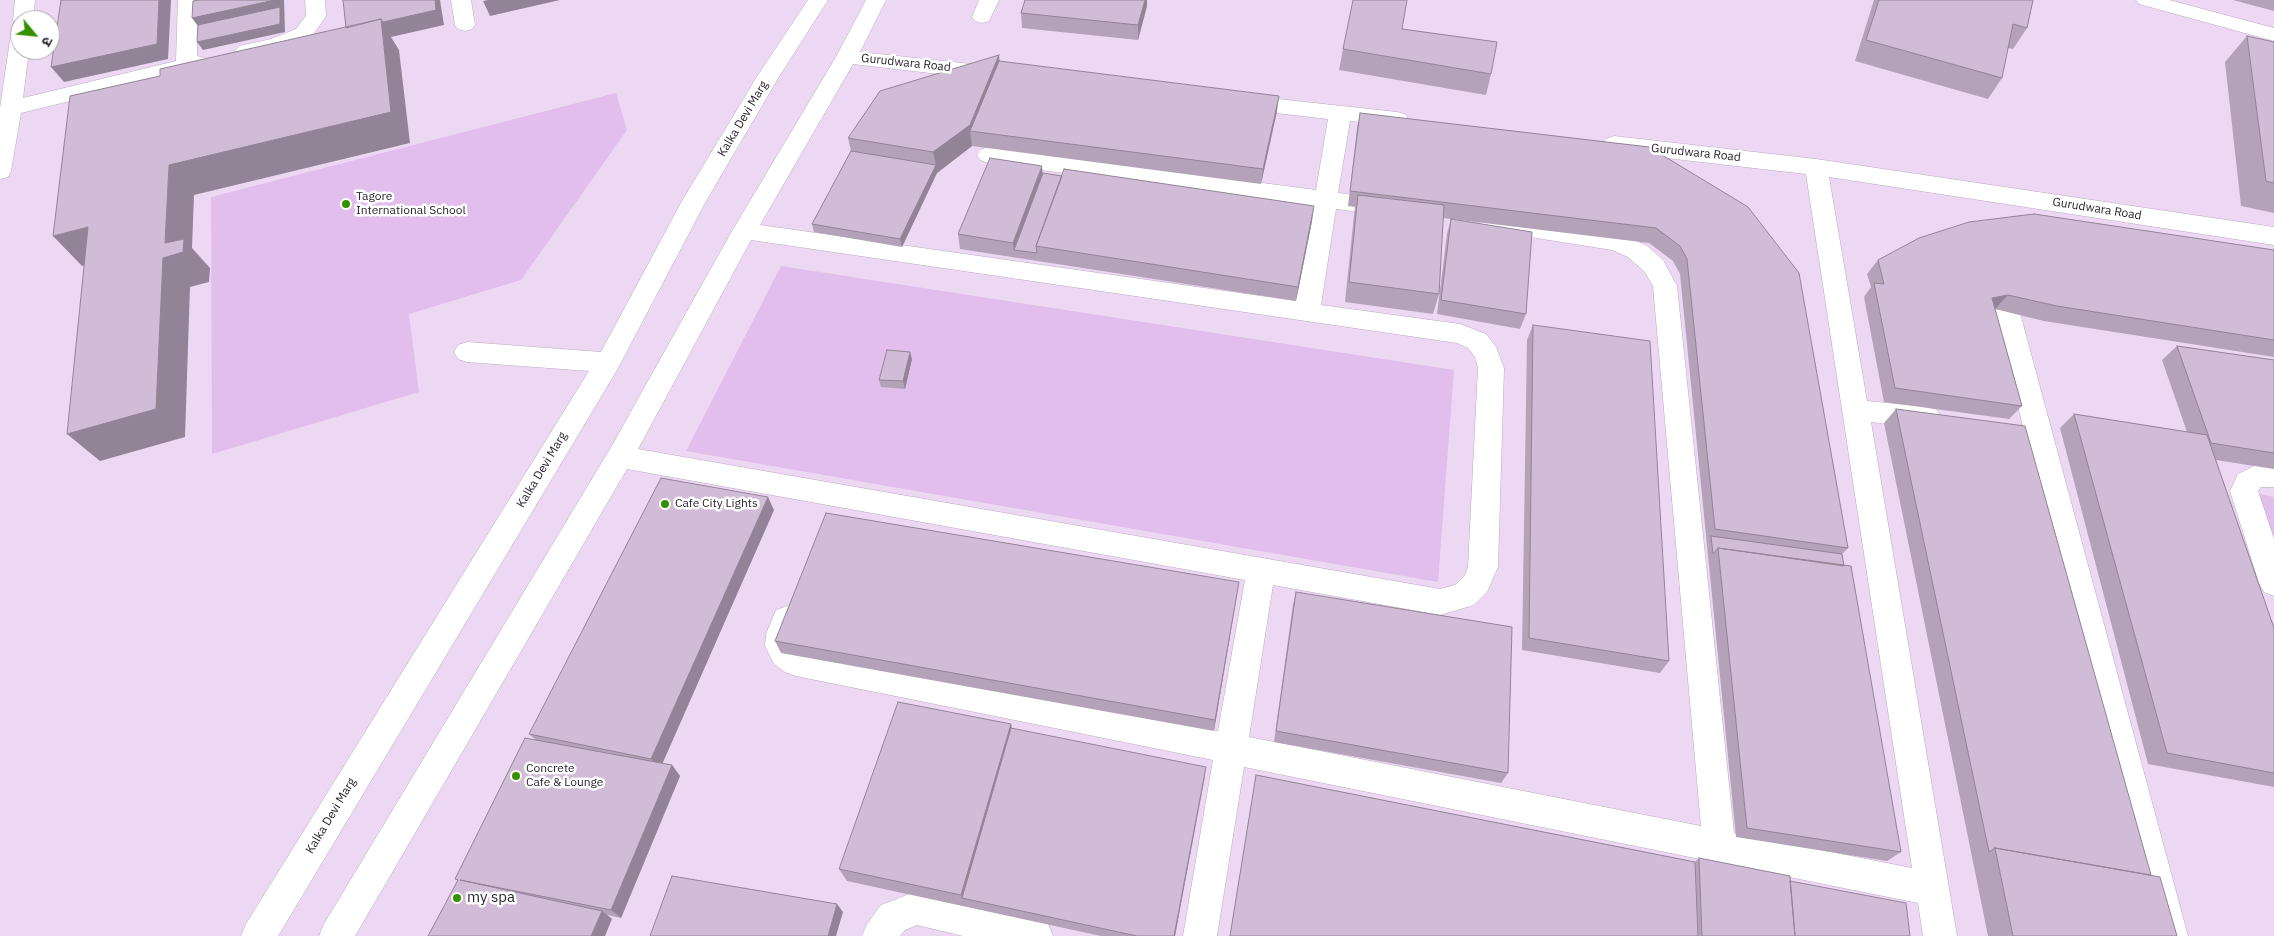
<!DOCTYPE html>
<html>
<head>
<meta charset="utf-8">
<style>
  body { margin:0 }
  #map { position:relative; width:2274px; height:936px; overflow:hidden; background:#edd8f4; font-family:"IBM Plex Sans","Noto Sans Devanagari",sans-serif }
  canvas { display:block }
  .north { position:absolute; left:10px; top:10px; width:50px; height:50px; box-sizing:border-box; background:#fff; border:1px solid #aaa7ab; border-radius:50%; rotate:118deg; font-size:14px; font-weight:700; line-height:20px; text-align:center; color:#2b232e }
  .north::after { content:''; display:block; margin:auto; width:18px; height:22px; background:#359000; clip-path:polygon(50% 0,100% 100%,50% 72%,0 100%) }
</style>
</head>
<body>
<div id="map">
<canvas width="2274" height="936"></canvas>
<div class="north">उ</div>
</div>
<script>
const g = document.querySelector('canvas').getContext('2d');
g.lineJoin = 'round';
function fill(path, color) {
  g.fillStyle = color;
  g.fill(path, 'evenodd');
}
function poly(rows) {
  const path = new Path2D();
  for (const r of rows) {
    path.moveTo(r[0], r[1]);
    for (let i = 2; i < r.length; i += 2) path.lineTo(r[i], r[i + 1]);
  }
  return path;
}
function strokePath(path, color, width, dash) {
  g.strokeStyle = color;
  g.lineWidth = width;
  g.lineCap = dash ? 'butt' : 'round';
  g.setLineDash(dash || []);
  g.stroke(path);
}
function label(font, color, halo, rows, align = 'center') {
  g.font = font + ' "IBM Plex Sans",sans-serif';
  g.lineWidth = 5;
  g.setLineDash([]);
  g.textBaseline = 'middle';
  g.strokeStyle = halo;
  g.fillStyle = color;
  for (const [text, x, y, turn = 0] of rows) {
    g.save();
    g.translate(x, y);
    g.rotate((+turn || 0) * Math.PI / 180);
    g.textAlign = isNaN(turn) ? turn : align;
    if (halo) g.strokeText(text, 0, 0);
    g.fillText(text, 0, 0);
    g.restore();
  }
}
fill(poly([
  [616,93,627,130,521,280,409,314,419,392,212,454,211,197],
  [781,266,1454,370,1438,582,686,451],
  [2259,494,2274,497,2274,538]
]), '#e1beeb');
const minor = poly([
  [15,0,35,0,33,20,20,20,20,26,16,24,13,20,15,0],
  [178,0,198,0,197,56,205,58,208,63,205,68,21,113,11,171,8,177,0,179,0,108,10,40,13,35,20,34,20,50,29,50,23,98,176,61,178,0],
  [305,0,325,0,326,16,310,39,277,51,246,58,239,56,235,51,239,46,271,39,296,29,306,16,305,0],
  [451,0,471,0,475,25,472,29,465,31,458,29,455,25,451,0],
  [808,0,828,0,780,75,706,201,617,370,278,936,241,936,246,924,589,371,467,362,458,359,454,352,458,345,467,342,601,352,682,201,758,75,808,0],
  [866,0,886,0,860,52,990,66,998,68,1001,73,998,78,990,80,853,64,760,225,1296,301,1313,206,988,163,980,160,977,155,980,150,988,147,1316,190,1328,119,1241,109,1233,107,1230,102,1233,97,1241,95,1397,112,1405,114,1408,119,1405,124,1397,126,1350,121,1338,193,1385,199,1393,201,1397,207,1393,213,1385,215,1336,209,1321,305,1460,324,1486,334,1496,347,1504,368,1498,567,1487,592,1474,605,1440,615,1273,585,1249,737,1701,826,1653,286,1645,272,1628,257,1612,250,1492,231,1484,229,1480,223,1484,217,1492,215,1616,233,1646,245,1663,260,1677,286,1734,833,1912,868,1806,174,1614,152,1606,149,1603,144,1606,139,1614,136,1816,159,2274,227,2274,245,1829,177,1867,401,1928,407,1937,410,1941,418,1937,426,1928,429,1871,422,1957,936,1923,936,1918,903,1244,767,1217,936,1183,936,1213,760,796,676,785,672,774,664,765,646,766,634,776,610,787,606,798,610,802,619,796,634,795,644,803,650,1218,731,1245,580,627,469,355,936,319,936,324,924,610,449,732,231,836,57,866,0],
  [751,240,1457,343,1468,348,1475,357,1478,368,1468,567,1465,575,1455,585,1440,589,638,449,751,240],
  [979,0,999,0,989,21,982,23,975,21,972,17,979,0],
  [2136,0,2169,0,2274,28,2274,41,2139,4,2136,0],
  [2007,304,2016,306,2020,313,2188,936,2154,936,1994,313,1998,306,2007,304],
  [2256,465,2274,465,2274,487,2261,487,2258,491,2274,539,2274,596,2264,592,2259,583,2230,491,2238,474,2256,465],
  [917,891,1036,919,1048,924,1053,936,963,936,917,925,905,930,900,936,862,936,867,924,881,905,917,891]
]);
strokePath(minor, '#bda8c3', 1);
fill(minor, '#fff');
fill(poly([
  [1025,0,1147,0,1147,6,1138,40,1022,28,1021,13],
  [1874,0,2033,0,2027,28,2013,49,2008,48,2002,78,1988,99,1855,61],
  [2233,0,2274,0,2274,11],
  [2247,36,2274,42,2274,213,2241,206,2225,62],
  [1343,49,1491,74,1486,95,1339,70],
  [999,61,1277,111,1261,184,972,146,937,173,902,247,814,232,812,224,851,151,848,138],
  [1360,113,1649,147,1848,548,1842,554,1901,852,1887,861,1736,837,1680,274,1673,261,1649,243,1443,218,1439,294,1433,314,1345,302,1354,215,1355,207,1348,206,1357,128],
  [1043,173,1312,221,1296,301,960,249,958,234],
  [1451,219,1526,314,1520,329,1437,314,1447,234],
  [2274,250,2274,357,2044,321,1995,309,2022,406,2009,419,1884,402,1864,297,1871,287,1867,274,1878,260],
  [1533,325,1669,661,1660,673,1522,650,1527,340],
  [2177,346,2274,360,2274,469,2216,460,2274,628,2274,787,2148,764,2060,428,2074,414,2187,432,2162,360],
  [912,359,905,389,881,387,879,380],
  [1896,409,2151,875,2177,936,1988,936,1884,423],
  [774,510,662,764,672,765,680,776,621,918,607,915,612,919,457,880,455,879,536,740,529,734],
  [1296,592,1508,773,1501,783,1274,742,1293,604],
  [1237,594,1214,731,781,653,775,641],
  [1011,724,1011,728,1205,777,1175,936,1101,936,847,881,839,869],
  [1256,775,1695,862,1699,858,1790,881,1910,936,1230,936]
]), '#b4a2b9');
fill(poly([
  [159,0,171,0,168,59,64,82,51,67],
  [236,0,284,0,285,32,203,50,197,42,203,33,192,18],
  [435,0,440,0,444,25,391,37,399,50,410,143,194,195,192,248,210,268,209,282,190,287,185,437,100,461,67,434,163,258,169,165,381,19],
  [488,0,560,0,490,16,483,1],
  [1145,0,1147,0,1147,6,1138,40,1138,25],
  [999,55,1001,76,970,131,972,146,937,173,902,247,900,239,936,165,933,152],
  [1279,96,1277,111,1261,184,1263,169],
  [1042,166,1043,181,1014,250,1013,243],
  [1314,206,1312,221,1296,301,1298,287],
  [88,227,117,257,82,266,53,236],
  [2008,295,1995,309,1980,312,1992,298],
  [910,352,912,359,905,389,903,381],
  [768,497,774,510,660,769,651,759],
  [1239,582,1237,594,1214,731,1215,720],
  [1011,724,1014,739,962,898,961,895],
  [672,765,680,776,621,918,611,910],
  [1206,767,1175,936,1174,936],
  [837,904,843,912,836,936,828,936],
  [602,911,612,919,605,936,591,936]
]), '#928496');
const building = poly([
  [61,0,159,0,157,44,51,67,61,0],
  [198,0,275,0,192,18,193,1,198,0],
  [343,0,435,0,436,10,383,22,381,19,346,28,343,0],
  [1025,0,1145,0,1138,25,1021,13,1025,0],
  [1353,0,1407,0,1402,29,1497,42,1491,74,1343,49,1353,0],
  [1879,0,2033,0,2027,28,2013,24,2002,78,1866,40,1879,0],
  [280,7,280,24,197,42,198,25,280,7],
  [381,19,391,112,169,165,165,243,184,239,183,252,163,258,156,409,67,434,88,227,53,236,70,96,160,76,160,69,381,19],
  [2247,36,2274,42,2274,183,2266,181,2247,36],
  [999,55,970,125,933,152,848,138,880,91,999,55],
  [999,61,1279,96,1263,169,970,131,999,61],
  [1360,113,1649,147,1748,207,1799,273,1848,548,1715,529,1687,259,1680,246,1656,228,1350,191,1360,113],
  [851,151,936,165,900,239,812,224,851,151],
  [990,158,1042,166,1013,243,958,234,990,158],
  [1064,169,1314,206,1298,287,1036,246,1064,169],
  [1043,173,1062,176,1036,246,1037,253,1014,250,1043,173],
  [1358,195,1444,205,1439,294,1349,282,1358,195],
  [2034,214,2274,250,2274,340,2057,306,2008,295,1992,298,2022,406,1895,388,1874,283,1884,284,1878,260,1919,238,1969,222,2034,214],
  [1451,219,1532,232,1526,314,1441,300,1451,219],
  [1533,325,1650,341,1669,661,1529,638,1533,325],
  [2177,346,2274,360,2274,453,2211,443,2177,346],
  [887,350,910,352,903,381,879,380,887,350],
  [1896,409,2025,426,2151,875,1995,848,1989,852,1896,409],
  [2074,414,2207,435,2274,628,2274,773,2167,753,2074,414],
  [661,478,768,497,651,759,529,734,661,478],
  [826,513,1239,582,1215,720,775,641,826,513],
  [1711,536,1842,554,1844,566,1718,548,1713,554,1711,536],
  [1718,548,1851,566,1901,852,1747,828,1718,548],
  [1296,592,1512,627,1508,773,1276,731,1296,592],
  [898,702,1011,724,961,895,839,869,898,702],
  [1011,728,1206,767,1174,936,1137,936,962,898,1011,728],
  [525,738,672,765,611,910,460,880,602,911,591,936,428,936,458,880,455,879,525,738],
  [1256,775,1695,862,1698,936,1230,936,1256,775],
  [1995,848,2160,877,2177,936,2013,936,1995,848],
  [1699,858,1790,876,1795,936,1702,936,1699,858],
  [672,876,837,904,828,936,650,936,672,876],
  [1790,881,1906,903,1910,936,1795,936,1790,881]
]);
fill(building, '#d1bcd7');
strokePath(building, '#928496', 1);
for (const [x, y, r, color] of [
  [346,204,5,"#359000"],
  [665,504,5,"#359000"],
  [516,776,5,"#359000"],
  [457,898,5,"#359000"]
]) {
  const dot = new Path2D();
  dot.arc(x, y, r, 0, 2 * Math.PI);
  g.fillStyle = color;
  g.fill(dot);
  strokePath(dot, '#fff', 2);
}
label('12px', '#2b232e', '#fff', [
  ["Gurudwara Road",906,63,6],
  ["Kalka Devi Marg",743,119,-59],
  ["Gurudwara Road",1696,153,6],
  ["Gurudwara Road",2097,209,9],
  ["Kalka Devi Marg",542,470,-59],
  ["Kalka Devi Marg",331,816,-59]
]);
label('12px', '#2b232e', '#fff', [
  ["Tagore",356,197],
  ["International School",356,211],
  ["Cafe City Lights",675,504],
  ["Concrete",526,769],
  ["Cafe & Lounge",526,783]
], 'left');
label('15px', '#2b232e', '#fff', [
  ["my spa",467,898]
], 'left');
</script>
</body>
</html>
